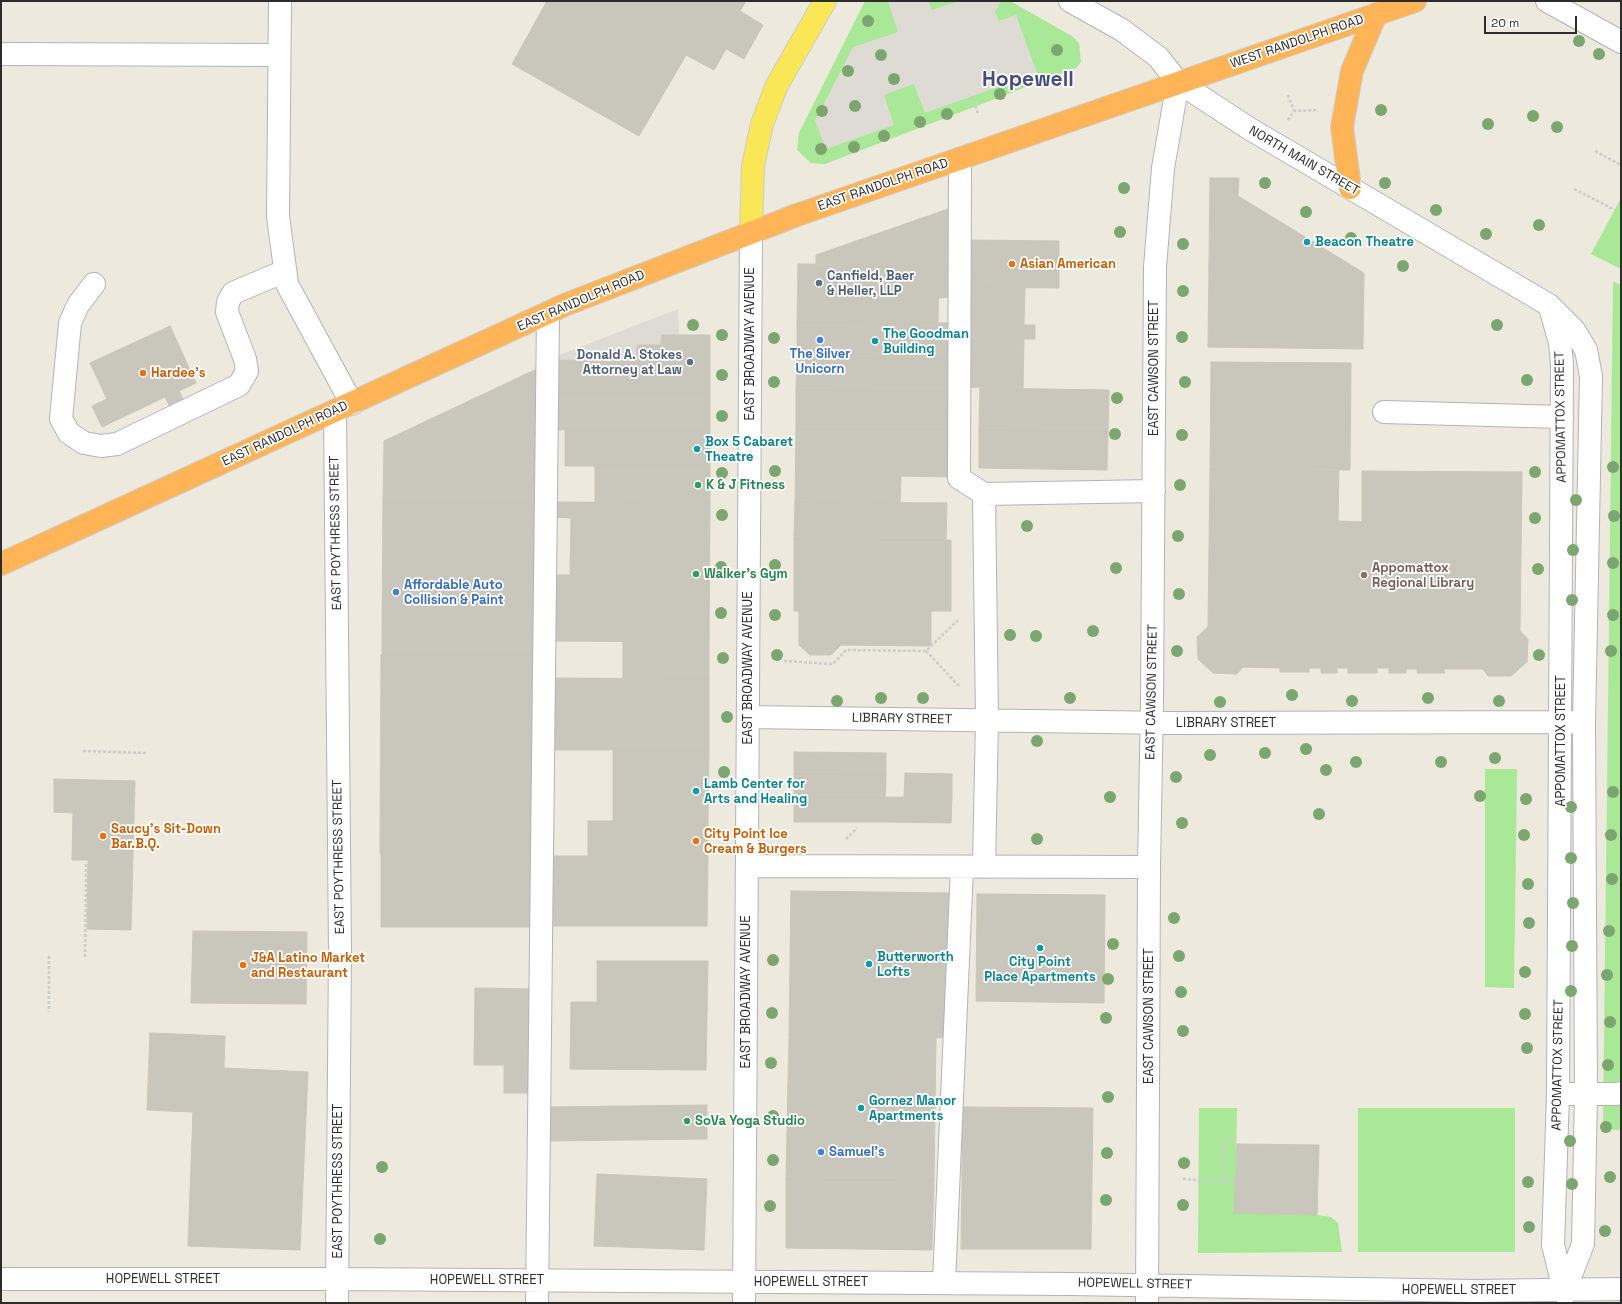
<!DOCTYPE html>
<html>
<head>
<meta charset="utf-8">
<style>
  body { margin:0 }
  #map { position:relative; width:1622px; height:1304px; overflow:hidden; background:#eee9dd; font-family:"Space Grotesk",sans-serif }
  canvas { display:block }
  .frame { position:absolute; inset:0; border:2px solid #2c2c2c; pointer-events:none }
  .scale { position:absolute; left:1484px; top:16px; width:93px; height:18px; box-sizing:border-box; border:2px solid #2c2c2c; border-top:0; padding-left:5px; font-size:12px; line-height:14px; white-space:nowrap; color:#2c2c2c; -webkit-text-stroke:3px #fff; paint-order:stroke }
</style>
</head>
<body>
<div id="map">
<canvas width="1622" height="1304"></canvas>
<div class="frame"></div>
<div class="scale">20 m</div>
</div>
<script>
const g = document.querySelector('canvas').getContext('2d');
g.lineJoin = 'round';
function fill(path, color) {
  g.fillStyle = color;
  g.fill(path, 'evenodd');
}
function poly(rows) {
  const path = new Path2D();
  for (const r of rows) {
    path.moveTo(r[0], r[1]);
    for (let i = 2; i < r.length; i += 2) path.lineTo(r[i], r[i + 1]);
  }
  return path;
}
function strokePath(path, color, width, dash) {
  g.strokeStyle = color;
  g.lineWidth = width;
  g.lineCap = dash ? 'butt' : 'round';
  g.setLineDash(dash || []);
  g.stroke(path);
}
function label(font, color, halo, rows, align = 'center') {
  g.font = font + ' "Space Grotesk",sans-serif';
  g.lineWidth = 3.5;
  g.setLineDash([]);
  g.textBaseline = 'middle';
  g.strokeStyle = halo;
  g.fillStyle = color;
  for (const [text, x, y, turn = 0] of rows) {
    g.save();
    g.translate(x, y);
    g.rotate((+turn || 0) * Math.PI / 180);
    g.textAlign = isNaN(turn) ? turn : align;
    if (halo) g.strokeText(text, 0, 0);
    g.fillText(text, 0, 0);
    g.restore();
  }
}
fill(poly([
  [865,1,1010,1,1072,36,1079,43,1081,62,1076,68,825,164,811,163,797,150,799,133],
  [1621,198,1621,269,1591,254],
  [1613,281,1621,285,1621,1130,1603,1129],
  [1485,769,1517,769,1514,988,1485,987],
  [1199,1108,1237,1108,1235,1212,1317,1215,1331,1217,1338,1223,1342,1252,1198,1253],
  [1358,1108,1515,1108,1515,1252,1358,1252]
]), '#a8e896');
fill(poly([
  [888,1,928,1,932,10,959,1,1001,1,995,12,999,21,1016,15,1037,73,925,113,914,84,884,95,894,125,826,149,815,121,853,47,898,32],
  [678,309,679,335,662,335,661,345,637,345,637,361,554,360,554,357]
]), '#dedbd4');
const building = poly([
  [547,1,746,1,740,11,763,25,744,59,726,49,714,70,686,55,639,136,512,64,547,1],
  [1210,178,1239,178,1238,196,1364,273,1363,349,1208,347,1210,178],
  [951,208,953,297,938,298,939,265,816,265,816,255,951,208],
  [966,240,1059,241,1059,288,965,287,966,240],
  [798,264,939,265,938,323,797,322,798,264],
  [965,287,1025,288,1024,325,1035,325,1035,339,1024,339,1023,388,963,387,965,287],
  [797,322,953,323,953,359,797,358,797,322],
  [170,326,196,383,179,391,185,403,171,409,165,397,102,427,92,406,107,399,90,363,170,326],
  [662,335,710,335,710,393,554,393,554,360,637,361,637,345,661,345,662,335],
  [797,358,953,359,952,392,796,390,797,358],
  [1211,362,1351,363,1350,470,1210,469,1211,362],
  [541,367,540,503,383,503,384,441,541,367],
  [980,388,1109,390,1108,432,979,430,980,388],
  [796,390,952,392,952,430,796,429,796,390],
  [554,393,710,393,710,430,553,430,554,393],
  [796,429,952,430,951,477,901,476,900,503,795,502,796,429],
  [565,430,710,430,710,466,565,466,565,430],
  [979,430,1108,432,1107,470,979,468,979,430],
  [595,466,710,466,710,503,595,503,595,466],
  [1210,469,1339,469,1338,521,1362,522,1362,471,1522,472,1520,631,1528,639,1527,662,1511,676,1488,676,1483,669,1444,669,1445,673,1417,673,1417,669,1406,669,1406,673,1389,673,1389,668,1377,668,1377,673,1348,673,1348,668,1337,668,1337,673,1321,673,1321,668,1309,668,1309,672,1280,672,1280,668,1243,667,1237,674,1213,673,1198,659,1197,637,1208,627,1210,469],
  [552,502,710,503,709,642,552,641,552,575,570,575,571,518,552,517,552,502],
  [795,502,947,503,946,540,794,539,795,502],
  [383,503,540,503,539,655,382,655,383,503],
  [794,539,951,540,951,611,794,611,794,539],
  [799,611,931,611,931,646,841,645,831,655,810,655,799,645,799,611],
  [623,642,709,642,709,679,623,678,623,642],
  [381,655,539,655,538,853,380,853,381,655],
  [550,678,709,679,709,750,550,750,550,678],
  [613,750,709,750,708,821,613,821,613,750],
  [794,752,886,753,886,775,794,774,794,752],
  [905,773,952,774,952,798,904,798,905,773],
  [794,774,886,775,885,798,794,797,794,774],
  [54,779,135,781,131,930,87,929,88,860,72,860,73,813,54,812,54,779],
  [794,797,885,798,885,822,794,822,794,797],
  [885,797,952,798,951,823,885,822,885,797],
  [588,821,708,821,708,856,588,856,588,821],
  [381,853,538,853,538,927,381,927,381,853],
  [551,856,708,856,707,926,550,926,551,856],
  [791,891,950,893,948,1038,789,1035,791,891],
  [977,894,1105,895,1104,1003,976,1001,977,894],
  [193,931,307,932,306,1004,191,1003,193,931],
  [597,961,708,961,706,1070,570,1069,571,1002,597,1002,597,961],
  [475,988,535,989,533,1093,504,1093,504,1065,474,1065,475,988],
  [150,1033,225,1036,224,1068,308,1072,300,1250,188,1246,193,1112,147,1110,150,1033],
  [789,1035,936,1038,934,1181,786,1179,789,1035],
  [707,1105,707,1139,549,1141,549,1107,707,1105],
  [963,1107,1093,1108,1091,1249,961,1249,963,1107],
  [1237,1144,1319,1145,1317,1215,1234,1213,1237,1144],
  [597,1174,707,1179,704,1250,594,1246,597,1174],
  [786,1179,934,1181,932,1250,786,1248,786,1179]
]);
fill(building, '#c9c7bc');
strokePath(building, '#cac5b6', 1);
const minor = poly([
  [280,1,278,216,287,284,352,404],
  [1070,1,1122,30,1158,57,1178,82,1250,129,1549,305,1574,330,1586,350,1591,376,1584,722,1586,1094,1583,1244,1565,1290],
  [1547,1,1621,42],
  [1,54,279,55],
  [960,159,959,478,984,494],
  [94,284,78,305,70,323,61,419,69,433,84,443,101,446,117,444,239,385,247,371,245,359,227,312,228,302,233,293,285,271],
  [1550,307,1560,343,1562,364,1558,1094,1553,1245,1565,1294],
  [335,412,340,952,337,1303],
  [1384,412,1562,417],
  [748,717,1172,723,1575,722],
  [747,866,1149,867],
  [984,866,987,720,984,494,1154,491],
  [1570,1094,1616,1094,1621,1093],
  [1,1279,337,1279,1071,1284,1474,1291,1621,1289],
  [944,1283,962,867],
  [537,1303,548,313],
  [744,1303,751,232],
  [1147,1303,1149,867,1152,702,1155,267,1163,168,1178,82]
]);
const major = poly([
  [751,232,753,166,762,124,777,85,825,1]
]);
const highway = poly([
  [1350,188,1342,127,1352,71,1376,14],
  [1,564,567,304,797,215,1415,1]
]);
strokePath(minor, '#b1b2c0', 24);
strokePath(major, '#ccc', 24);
strokePath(highway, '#ccc', 24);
strokePath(poly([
  [1288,95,1294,111],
  [972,96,978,113],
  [1288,120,1294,111,1318,110],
  [1595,151,1621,165],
  [1574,189,1615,210],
  [926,651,959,686],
  [784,661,833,664,846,650,926,651,958,620],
  [83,751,146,753],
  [846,839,857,828],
  [49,956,49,1012],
  [85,957,86,863],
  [1183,1179,1235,1183],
  [1224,1182,1222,1145,1224,1141,1228,1139,1237,1140]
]), '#ccc', 2.5, [3, 2]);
strokePath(minor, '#fff', 22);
strokePath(major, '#fae757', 22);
strokePath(highway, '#ffb458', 22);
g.fillStyle = '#7ba670';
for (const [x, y] of [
  [868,21],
  [1579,41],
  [1057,50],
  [1599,54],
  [881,55],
  [848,71],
  [894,79],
  [1000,94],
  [855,106],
  [1381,110],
  [822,111],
  [947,114],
  [1533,116],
  [920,122],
  [1488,124],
  [1557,127],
  [884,136],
  [854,147],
  [821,149],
  [1265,183],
  [1385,183],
  [1124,188],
  [1436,210],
  [1306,212],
  [1539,225],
  [1120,232],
  [1486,234],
  [1351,238],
  [1183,244],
  [1403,266],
  [1183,291],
  [693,325],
  [1497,325],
  [722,335],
  [1182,337],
  [774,338],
  [722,375],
  [1527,380],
  [774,382],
  [1185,382],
  [1117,398],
  [722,416],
  [1115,434],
  [1182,435],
  [1613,467],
  [775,471],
  [1535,472],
  [722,473],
  [1180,485],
  [1576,500],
  [722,515],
  [1614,516],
  [1535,518],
  [1027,526],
  [1178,536],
  [1573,550],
  [1613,563],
  [775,565],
  [721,567],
  [1116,568],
  [1538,569],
  [1179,594],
  [1572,600],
  [721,613],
  [775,615],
  [1613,615],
  [1093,631],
  [1010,635],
  [1036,636],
  [1177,651],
  [1611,651],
  [777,655],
  [1539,655],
  [723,658],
  [1292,695],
  [881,698],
  [923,698],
  [1070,698],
  [1428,698],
  [837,701],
  [1352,701],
  [1499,701],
  [1220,702],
  [727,717],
  [1037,741],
  [1306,749],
  [1265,753],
  [1210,755],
  [1495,758],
  [1356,762],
  [1441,762],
  [1326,770],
  [724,772],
  [1176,777],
  [1613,792],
  [1480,796],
  [1110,797],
  [1526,799],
  [1571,807],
  [1319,814],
  [1182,823],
  [1524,835],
  [1611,835],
  [1037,839],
  [1571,858],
  [1612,879],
  [1528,884],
  [1573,903],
  [1174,918],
  [1529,923],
  [1609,931],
  [1113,944],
  [1572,946],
  [1179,956],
  [773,960],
  [1525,972],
  [1607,975],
  [1108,979],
  [1571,991],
  [1181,992],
  [772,1013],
  [1525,1014],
  [1106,1018],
  [1610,1022],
  [1183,1031],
  [1527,1048],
  [771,1063],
  [1608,1065],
  [1108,1097],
  [773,1116],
  [1606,1127],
  [1570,1141],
  [1107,1153],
  [773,1160],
  [1184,1163],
  [382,1167],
  [1610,1177],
  [1528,1182],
  [1572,1184],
  [1106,1200],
  [1183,1205],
  [770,1206],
  [1529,1227],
  [1605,1231],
  [380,1239]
]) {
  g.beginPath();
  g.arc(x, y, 6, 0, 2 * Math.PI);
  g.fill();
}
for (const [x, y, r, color] of [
  [1307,242,4,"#0f9aa8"],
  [1012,264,4,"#e8710a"],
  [819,283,4,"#5c6f8a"],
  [820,340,4,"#3f7fe0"],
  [875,341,4,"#0f9aa8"],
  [690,362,4,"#5c6f8a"],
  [143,373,4,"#e8710a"],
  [697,449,4,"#0f9aa8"],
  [698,485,4,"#2e9e5b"],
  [696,574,4,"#2e9e5b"],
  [1364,575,4,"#8d6e63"],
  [396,592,4,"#3f7fe0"],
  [696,791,4,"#0f9aa8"],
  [103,836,4,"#e8710a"],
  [696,841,4,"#e8710a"],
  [1040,948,4,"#0f9aa8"],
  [869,964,4,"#0f9aa8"],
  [243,965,4,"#e8710a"],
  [861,1108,4,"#0f9aa8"],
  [687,1121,4,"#2e9e5b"],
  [821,1152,4,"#3f7fe0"]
]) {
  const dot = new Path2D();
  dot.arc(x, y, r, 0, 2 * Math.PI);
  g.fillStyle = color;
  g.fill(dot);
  strokePath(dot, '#fff', 1.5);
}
label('13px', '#2c2c2c', '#fff', [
  ["WEST RANDOLPH ROAD",1297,42,-19],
  ["NORTH MAIN STREET",1304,161,30],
  ["EAST RANDOLPH ROAD",883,185,-19],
  ["EAST RANDOLPH ROAD",581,301,-23],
  ["EAST BROADWAY AVENUE",750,344,-90],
  ["EAST CAWSON STREET",1154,368,-90],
  ["APPOMATTOX STREET",1561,417,-91],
  ["EAST RANDOLPH ROAD",285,434,-25],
  ["EAST POYTHRESS STREET",336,533,-91],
  ["EAST BROADWAY AVENUE",748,668,-90],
  ["EAST CAWSON STREET",1152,692,-89],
  ["LIBRARY STREET",902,719,1],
  ["LIBRARY STREET",1226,723],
  ["APPOMATTOX STREET",1561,741,-90],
  ["EAST POYTHRESS STREET",339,857,-91],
  ["EAST BROADWAY AVENUE",746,992,-90],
  ["EAST CAWSON STREET",1149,1016,-90],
  ["APPOMATTOX STREET",1558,1065,-89],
  ["EAST POYTHRESS STREET",338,1181,-90],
  ["HOPEWELL STREET",163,1279],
  ["HOPEWELL STREET",487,1280],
  ["HOPEWELL STREET",811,1282],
  ["HOPEWELL STREET",1135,1284,1],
  ["HOPEWELL STREET",1459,1290]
]);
label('bold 13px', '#0d838f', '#fff', [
  ["Beacon Theatre",1315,242],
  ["The Goodman",883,334],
  ["Building",883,349],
  ["Box 5 Cabaret",705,442],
  ["Theatre",705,457],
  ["Lamb Center for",704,784],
  ["Arts and Healing",704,799],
  ["Butterworth",877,957],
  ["Lofts",877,972],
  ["City Point",1040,962,"center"],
  ["Place Apartments",1040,977,"center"],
  ["Gornez Manor",869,1101],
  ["Apartments",869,1116]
], 'left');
label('bold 13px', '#c56008', '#fff', [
  ["Asian American",1020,264],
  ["Hardee's",151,373],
  ["Saucy's Sit-Down",111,829],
  ["Bar.B.Q.",111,844],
  ["City Point Ice",704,834],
  ["Cream & Burgers",704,849],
  ["J&A Latino Market",251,958],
  ["and Restaurant",251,973]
], 'left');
label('bold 13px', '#4e5e75', '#fff', [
  ["Canfield, Baer",827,276],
  ["& Heller, LLP",827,291],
  ["Donald A. Stokes",682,355,"right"],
  ["Attorney at Law",682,370,"right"]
], 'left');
label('bold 13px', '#366cbe', '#fff', [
  ["The Silver",820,354,"center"],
  ["Unicorn",820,369,"center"],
  ["Affordable Auto",404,585],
  ["Collision & Paint",404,600],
  ["Samuel's",829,1152]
], 'left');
label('bold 13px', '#27864d', '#fff', [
  ["K & J Fitness",706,485],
  ["Walker's Gym",704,574],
  ["SoVa Yoga Studio",695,1121]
], 'left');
label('bold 13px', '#785e54', '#fff', [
  ["Appomattox",1372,568],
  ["Regional Library",1372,583]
], 'left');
label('bold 21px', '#494c80', '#fff', [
  ["Hopewell",1028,80]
]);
</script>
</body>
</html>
